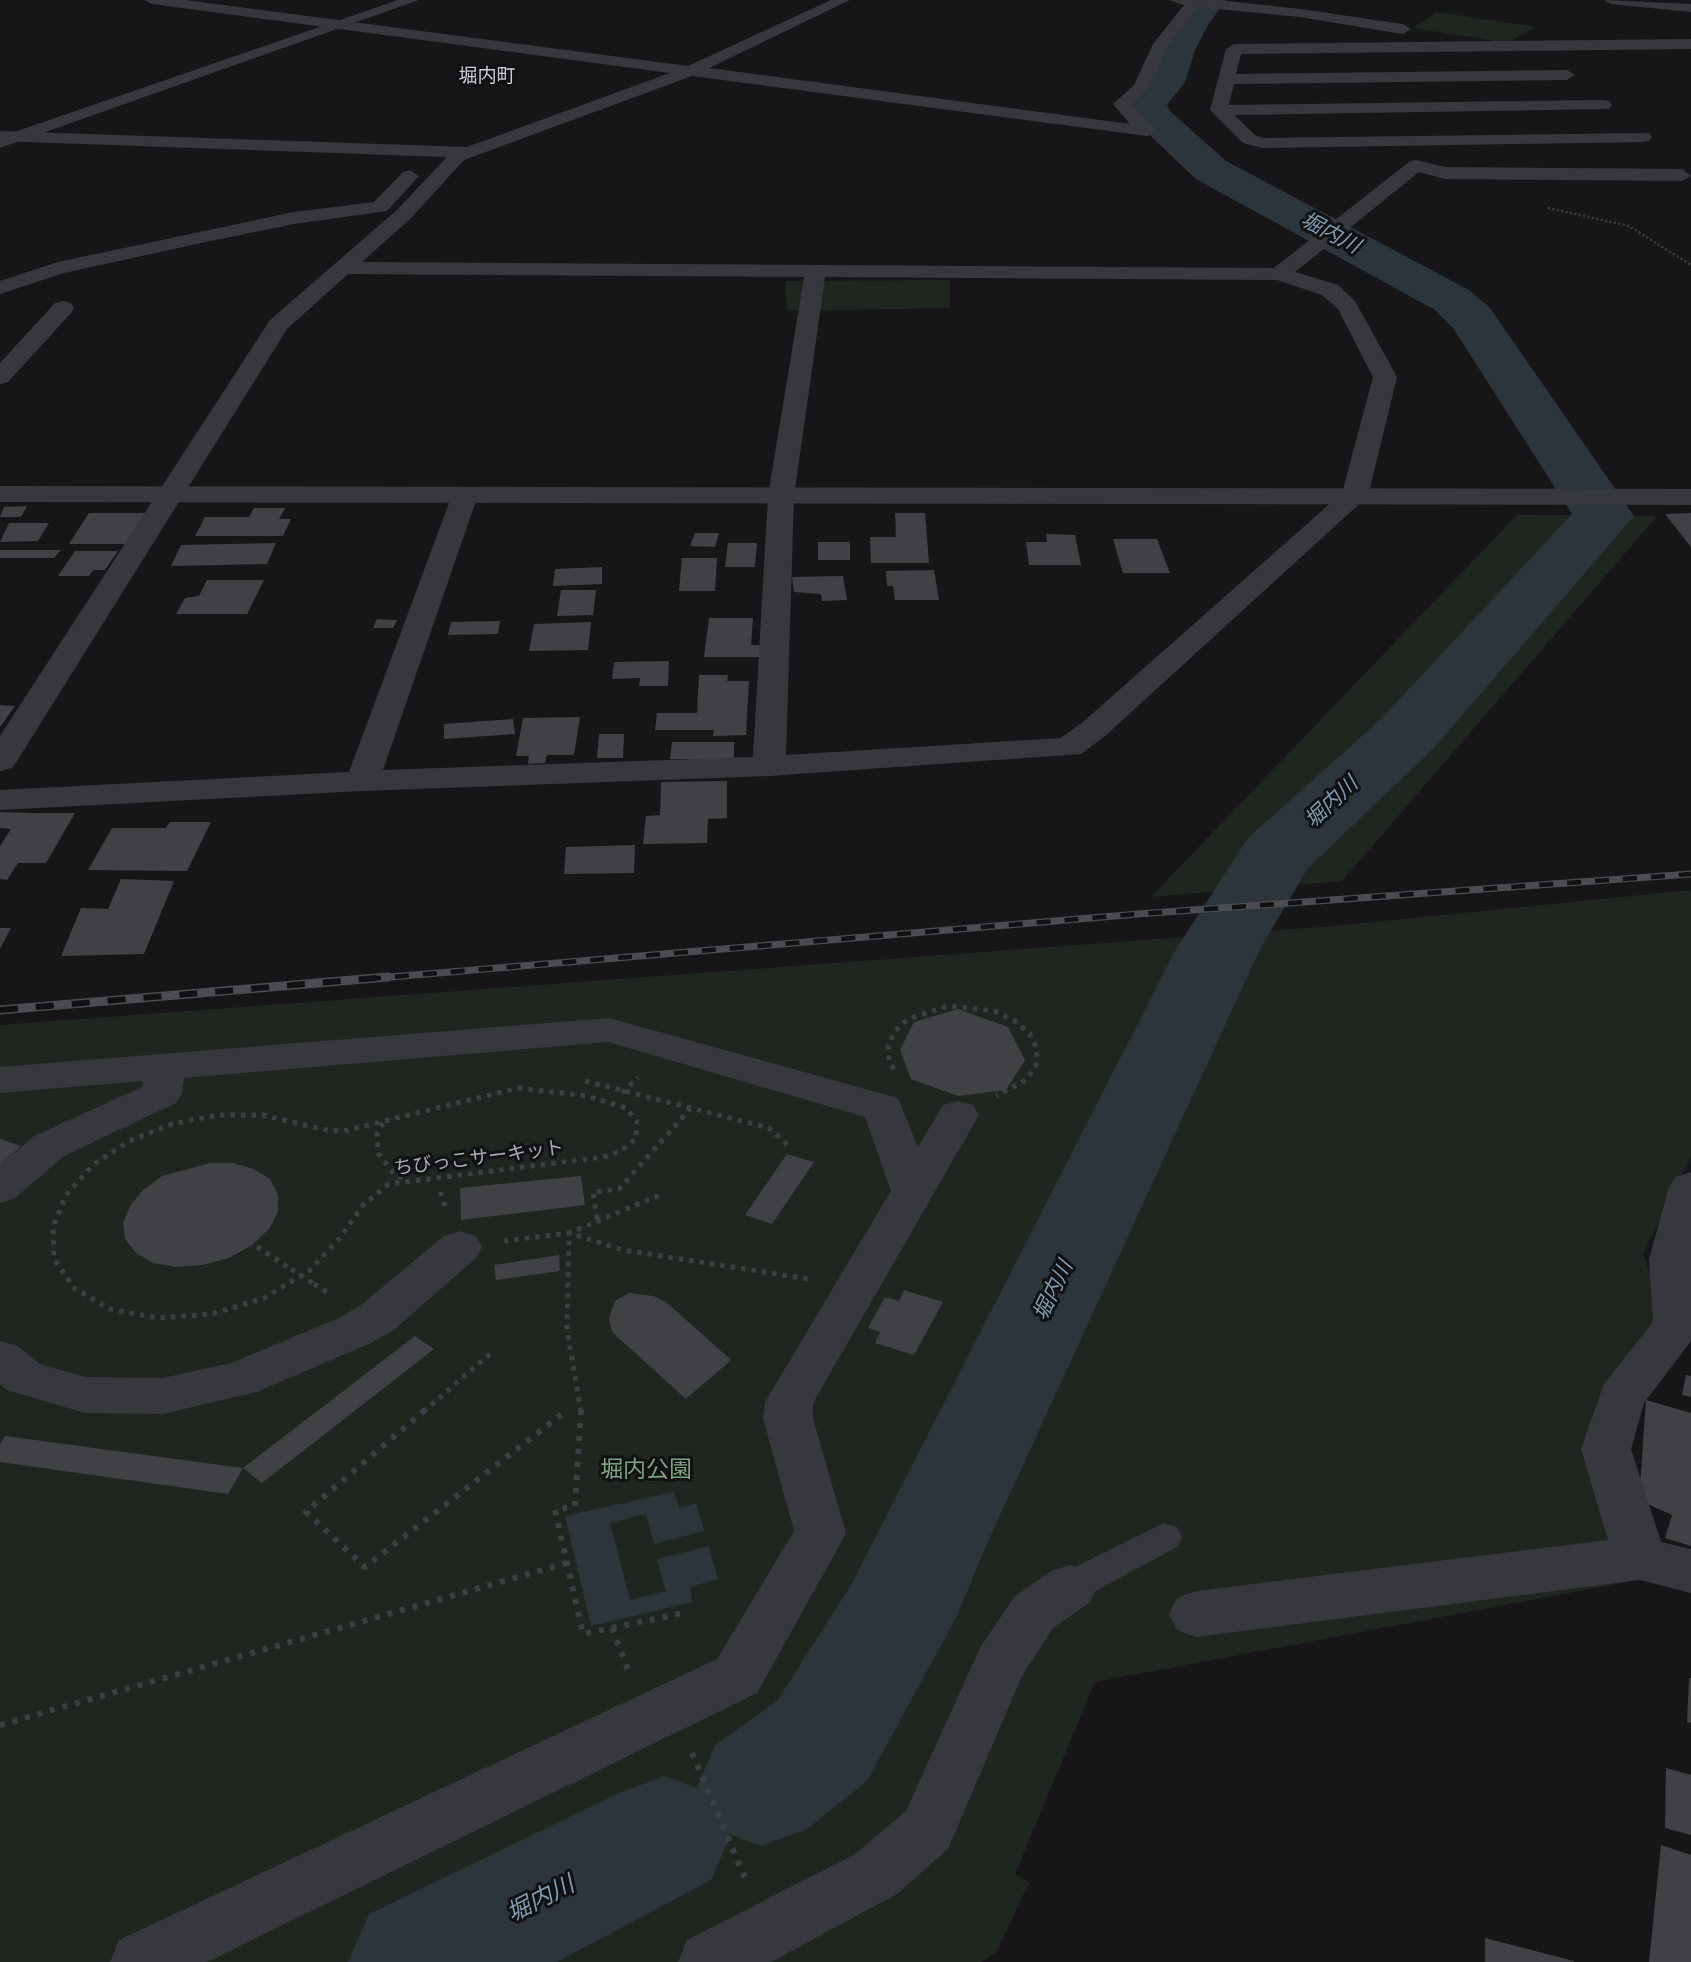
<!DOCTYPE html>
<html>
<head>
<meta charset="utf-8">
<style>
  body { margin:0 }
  canvas { display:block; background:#161618 }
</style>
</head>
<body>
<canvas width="1691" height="1962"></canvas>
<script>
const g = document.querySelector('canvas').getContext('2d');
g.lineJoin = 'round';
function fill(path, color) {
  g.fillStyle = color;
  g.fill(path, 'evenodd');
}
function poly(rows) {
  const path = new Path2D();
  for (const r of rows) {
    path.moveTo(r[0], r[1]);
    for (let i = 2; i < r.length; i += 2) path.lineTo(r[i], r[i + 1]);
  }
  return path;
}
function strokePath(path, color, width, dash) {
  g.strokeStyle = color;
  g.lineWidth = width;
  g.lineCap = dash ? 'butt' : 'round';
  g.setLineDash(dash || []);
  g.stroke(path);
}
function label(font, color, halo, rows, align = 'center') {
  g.font = font + ' "Varela Round","Noto Sans JP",sans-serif';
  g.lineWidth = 6;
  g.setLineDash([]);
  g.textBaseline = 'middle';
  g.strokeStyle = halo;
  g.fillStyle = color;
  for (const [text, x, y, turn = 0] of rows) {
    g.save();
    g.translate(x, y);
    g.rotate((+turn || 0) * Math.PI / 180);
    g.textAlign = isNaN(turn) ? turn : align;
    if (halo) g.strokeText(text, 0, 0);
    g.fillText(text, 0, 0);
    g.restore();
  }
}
fill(poly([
  [1437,12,1535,27,1508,43,1413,28],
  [950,280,950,308,787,311,785,281],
  [1517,515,1657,516,1342,881,1151,897],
  [1691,890,1691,1156,1643,1254,1668,1322,1593,1422,1621,1549,1622,1583,1095,1682,1015,1874,1029,1882,997,1951,981,1962,0,1962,0,1025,1334,926]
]), '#1e261f');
fill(poly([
  [674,1492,679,1508,696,1504,704,1531,654,1544,646,1514,610,1523,630,1600,666,1591,657,1559,709,1546,718,1579,690,1587,692,1602,591,1626,565,1516]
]), '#2c353c');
fill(poly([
  [1193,0,1226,0,1208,25,1195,50,1185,82,1167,105,1170,111,1226,161,1469,290,1490,308,1634,516,1433,749,1308,868,1260,949,985,1548,957,1616,867,1781,807,1829,761,1846,729,1834,730,1837,711,1880,557,1962,348,1962,369,1914,617,1794,664,1776,697,1788,715,1745,777,1701,851,1585,1176,949,1237,855,1248,838,1381,719,1572,514,1453,328,1435,310,1196,179,1138,124,1129,104,1150,79,1159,50,1193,0]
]), '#2c353c');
fill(poly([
  [27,506,21,517,0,517,4,507],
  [254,508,285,508,279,519,291,519,283,536,195,536,205,517,249,517],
  [89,513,145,513,126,544,69,544],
  [895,513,925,513,929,563,871,563,870,537,896,537],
  [1691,513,1691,547,1665,514],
  [9,523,49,523,38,541,0,542],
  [695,533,719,533,715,547,690,546],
  [1046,534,1075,535,1081,565,1029,565,1026,542,1047,542],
  [1113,539,1157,539,1170,573,1123,573],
  [818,542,850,542,850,560,818,560],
  [276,543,267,564,171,566,181,545],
  [728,543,757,543,755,567,725,567],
  [0,550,61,550,54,558,0,558],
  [75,551,118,551,105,570,93,570,89,576,58,576],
  [682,558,717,558,715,591,679,591],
  [602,567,602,584,553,586,555,569],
  [934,570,939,600,895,600,893,586,887,586,886,571],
  [843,576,847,600,822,601,821,594,794,592,792,577],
  [207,580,264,580,247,614,176,614,185,598,199,596],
  [561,590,596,590,593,615,557,616],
  [709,618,753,618,751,645,761,645,760,657,704,657],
  [377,619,397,620,393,628,373,628],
  [500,621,498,634,448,635,451,622],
  [591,622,588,650,529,651,534,624],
  [669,661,668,686,639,686,640,678,612,679,614,662],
  [699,675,728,675,727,681,749,681,746,735,713,736,714,730,655,730,657,713,697,713],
  [0,705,15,706,0,727],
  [580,717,574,755,547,755,545,763,528,764,529,756,516,756,523,718],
  [513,719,515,734,444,739,444,724],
  [599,734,624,734,623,758,597,758],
  [672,742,734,742,734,759,670,759],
  [727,781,727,818,708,819,707,843,643,844,646,816,660,815,661,782],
  [0,812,31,813,75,813,46,863,18,863,7,880,0,879,0,846,11,829,0,828],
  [170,822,211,822,187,871,88,870,112,828,166,828],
  [635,845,634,873,564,874,566,847],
  [121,879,174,881,144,954,61,956,81,908,108,909],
  [0,928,11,928,0,949],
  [958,1009,1008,1027,1025,1060,1006,1090,958,1096,911,1079,900,1050,914,1022],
  [0,1139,21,1146,0,1165],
  [787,1154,814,1162,772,1224,745,1215],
  [210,1163,233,1163,254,1169,270,1179,278,1195,278,1212,269,1229,252,1245,229,1258,203,1265,176,1267,153,1263,136,1253,125,1239,123,1223,130,1206,143,1190,162,1176],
  [581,1176,585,1205,461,1220,460,1188],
  [559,1255,560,1271,496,1280,494,1265],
  [904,1290,943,1302,914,1355,875,1343,880,1332,868,1328,885,1297,899,1301],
  [629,1293,653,1296,666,1302,731,1360,686,1399,612,1332,609,1318,615,1301],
  [415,1336,434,1349,262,1483,243,1468,228,1494,0,1462,0,1444,5,1436,243,1468],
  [1686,1375,1691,1376,1691,1397,1682,1395],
  [1646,1400,1691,1413,1691,1546,1665,1538,1672,1515,1639,1500],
  [1689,1678,1691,1678,1691,1723,1687,1722],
  [1666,1768,1691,1775,1691,1835,1665,1828],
  [1661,1845,1691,1855,1691,1962,1649,1962],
  [1485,1938,1574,1961,1574,1962,1485,1962]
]), '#404145');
strokePath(poly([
  [1548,208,1629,226,1691,265]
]), '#3d3f44', 2.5, [2, 2.5]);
strokePath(poly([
  [894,1069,889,1061,888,1045,895,1031,908,1019,948,1006,994,1011,1015,1021,1030,1034,1037,1049,1036,1065,1026,1080,996,1096],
  [585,1081,769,1128,791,1148],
  [518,1088,587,1096,626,1108,637,1122,636,1139,621,1151,604,1157,389,1184,363,1205,340,1238,309,1271,264,1298,212,1314,158,1318,110,1309,74,1288,54,1259,53,1227,66,1195,93,1165,129,1141,172,1124,218,1115,262,1115,326,1130,344,1131,518,1088],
  [622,1093,638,1077],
  [383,1123,377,1134,378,1153,394,1174,406,1180],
  [440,1192,447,1211],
  [597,1219,593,1192,619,1189,690,1109],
  [504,1241,569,1233,623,1250,809,1279],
  [257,1247,291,1269],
  [314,1284,331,1295],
  [423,1412,491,1353],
  [581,1412,567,1330,569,1233,660,1195]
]), '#3d3f44', 5, [4.5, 6]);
strokePath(poly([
  [425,1410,306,1512,365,1567,562,1414],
  [581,1410,575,1506,555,1510,583,1634,688,1612],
  [612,1628,629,1673],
  [0,1725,567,1563],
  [692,1753,745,1878]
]), '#3d3f44', 6, [5, 8]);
fill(poly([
  [1164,1523,1177,1527,1182,1537,1177,1547,1083,1598,1070,1602,1057,1598,1052,1587,1057,1576,1164,1523]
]), '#37383d');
fill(poly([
  [609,1018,898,1098,918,1147,943,1105,958,1101,973,1105,979,1115,813,1403,813,1418,846,1533,838,1548,757,1693,207,1962,110,1962,119,1940,717,1659,794,1531,763,1418,765,1402,891,1191,865,1117,608,1042,184,1078,182,1094,176,1103,64,1156,15,1198,0,1203,0,1165,34,1136,142,1087,143,1081,0,1093,0,1067,609,1018],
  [460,1231,476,1236,482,1247,476,1258,395,1329,373,1342,257,1392,163,1414,85,1413,7,1390,0,1384,0,1341,17,1346,40,1364,85,1377,163,1378,231,1363,339,1318,361,1305,444,1236,460,1231]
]), '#37383d');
fill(poly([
  [145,0,185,0,688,66,831,0,850,0,709,68,1130,124,1113,104,1134,85,1153,44,1184,5,1169,0,1218,0,1300,9,1403,24,1411,29,1403,34,1300,17,1198,7,1168,45,1149,87,1132,104,1156,131,1147,136,692,76,464,160,411,218,362,262,1274,268,1409,162,1416,160,1445,167,1682,169,1691,176,1682,181,1445,179,1419,172,1295,272,1338,285,1355,301,1397,377,1368,496,1105,736,1081,754,769,776,362,791,0,810,0,790,349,772,452,495,456,489,465,487,474,489,478,495,383,770,753,757,768,496,804,277,348,274,287,329,17,761,12,768,0,771,0,736,270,320,397,210,447,157,0,141,0,131,467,147,670,73,152,4,145,0],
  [825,277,1277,280,1322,295,1338,309,1373,377,1342,493,1083,722,1061,738,786,755,794,496,825,277],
  [1604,0,1691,4,1691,12,1611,4,1604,0],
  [1691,39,1691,49,1241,54,1236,74,1567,70,1575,75,1567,80,1234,84,1229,105,1603,100,1609,101,1612,105,1609,109,1234,115,1255,135,1263,138,1649,133,1652,137,1649,141,1643,142,1262,148,1243,143,1210,110,1226,49,1234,44,1691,39],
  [410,170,419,176,387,211,294,224,196,244,64,273,0,294,0,281,58,262,294,212,374,202,403,172,410,170],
  [63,301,71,303,74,308,71,313,8,382,0,384,0,363,55,303,63,301],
  [1691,1172,1691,1341,1644,1403,1631,1449,1661,1542,1691,1549,1691,1593,1640,1580,1196,1637,1177,1630,1169,1614,1177,1598,1196,1591,1608,1540,1581,1449,1604,1384,1653,1322,1649,1259,1669,1187,1676,1177,1691,1172],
  [1070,1565,1089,1571,1097,1587,1089,1603,1053,1628,1022,1676,948,1849,897,1894,771,1962,678,1962,687,1940,855,1854,906,1811,981,1646,1015,1596,1051,1571,1070,1565]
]), '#37383d');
fill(poly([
  [398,0,419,0,0,148,0,137,398,0],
  [0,486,1691,489,1691,505,0,502,0,486]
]), '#37383d');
const railFar1 = poly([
  [367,979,1138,914,1691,874]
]);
const rail = poly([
  [0,1010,388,977]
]);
strokePath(railFar1, '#4a4c52', 7);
strokePath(rail, '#4a4c52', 9);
strokePath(railFar1, '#111113', 4.5, [14]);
strokePath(rail, '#111113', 6, [18]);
strokePath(poly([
  [291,1269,314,1284]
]), '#3d3f44', 5, [4.5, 6]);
label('19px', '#c9ccd4', '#111113', [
  ["堀内町",487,77]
]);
label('19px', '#a8adb8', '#111113', [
  ["ちびっこサーキット",479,1159,-7]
]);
label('italic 21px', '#7f9bb3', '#111113', [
  ["堀内川",1330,234,28],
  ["堀内川",1332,803,-43],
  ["堀内川",1054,1291,-64]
]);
label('23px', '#7fa381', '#111113', [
  ["堀内公園",646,1471]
]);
label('italic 24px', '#7f9bb3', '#111113', [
  ["堀内川",541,1900,-27]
]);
</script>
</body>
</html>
